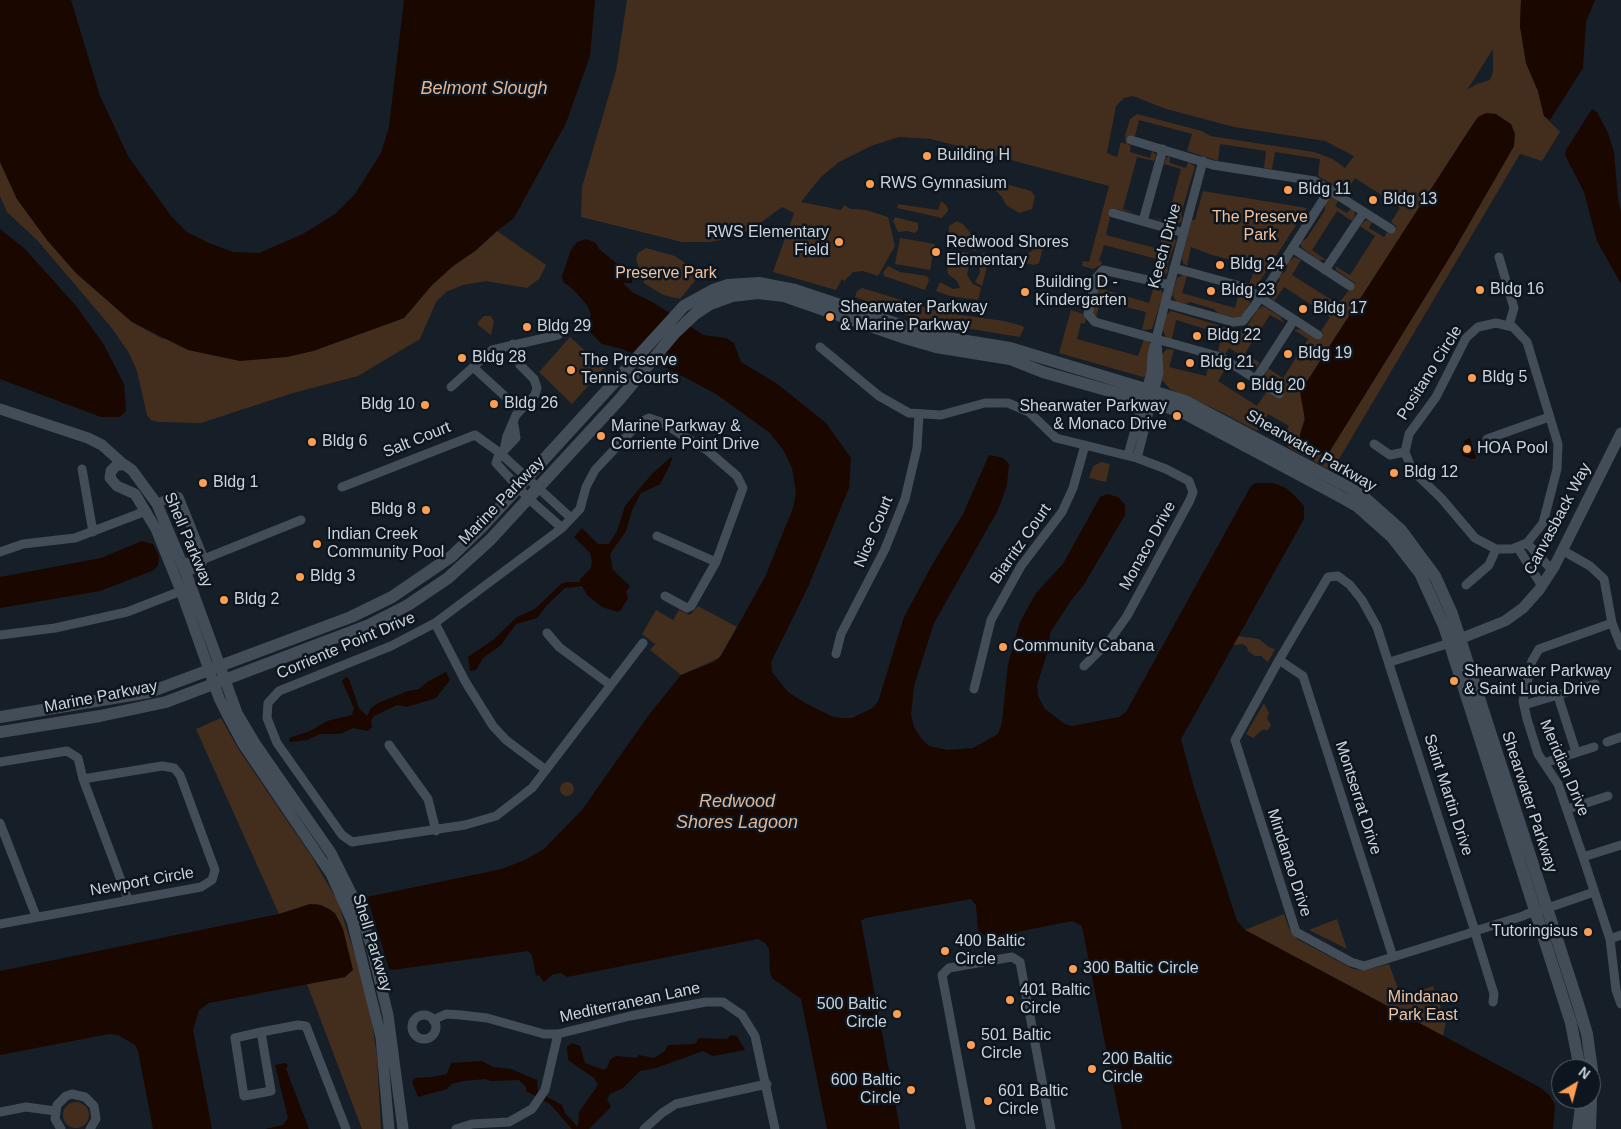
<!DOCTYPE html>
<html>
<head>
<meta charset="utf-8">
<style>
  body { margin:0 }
  #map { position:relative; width:1621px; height:1129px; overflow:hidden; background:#161e27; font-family:Helvetica,sans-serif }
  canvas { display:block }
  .north { position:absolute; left:1551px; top:1059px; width:50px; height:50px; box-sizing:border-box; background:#0d151e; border:1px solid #5a6169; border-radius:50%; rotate:37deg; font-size:14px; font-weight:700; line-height:20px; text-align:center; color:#cdd3d9 }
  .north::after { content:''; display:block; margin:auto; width:18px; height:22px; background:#fb9e52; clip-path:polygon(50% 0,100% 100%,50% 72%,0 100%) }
</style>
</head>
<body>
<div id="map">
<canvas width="1621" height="1129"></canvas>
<div class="north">N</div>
</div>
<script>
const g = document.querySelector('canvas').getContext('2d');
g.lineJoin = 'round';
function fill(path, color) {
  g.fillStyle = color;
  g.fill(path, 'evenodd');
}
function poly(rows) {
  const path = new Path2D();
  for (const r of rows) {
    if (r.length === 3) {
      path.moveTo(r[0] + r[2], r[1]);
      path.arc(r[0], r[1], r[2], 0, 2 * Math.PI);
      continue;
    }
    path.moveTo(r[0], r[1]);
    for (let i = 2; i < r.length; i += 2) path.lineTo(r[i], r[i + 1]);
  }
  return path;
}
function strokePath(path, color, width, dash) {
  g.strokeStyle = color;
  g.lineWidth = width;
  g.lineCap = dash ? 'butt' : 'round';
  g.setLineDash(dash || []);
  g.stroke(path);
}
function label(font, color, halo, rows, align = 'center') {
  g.font = font + ' Helvetica,sans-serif';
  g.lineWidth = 5;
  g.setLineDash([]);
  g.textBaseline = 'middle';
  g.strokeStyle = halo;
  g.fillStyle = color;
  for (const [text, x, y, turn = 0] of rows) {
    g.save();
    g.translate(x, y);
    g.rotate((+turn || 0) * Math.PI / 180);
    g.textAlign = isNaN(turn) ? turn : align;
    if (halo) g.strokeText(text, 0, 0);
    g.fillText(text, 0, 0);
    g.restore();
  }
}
fill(poly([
  [627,0,1521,0,1520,26,1526,63,1538,91,1544,116,1560,132,1542,161,1520,154,1332,471,1288,447,1290,442,1282,438,1289,426,1268,414,1257,431,1215,409,1170,389,1162,380,1162,354,1167,349,1174,350,1169,367,1206,376,1210,360,1223,363,1227,366,1218,381,1257,406,1267,391,1277,398,1282,390,1278,386,1282,381,1273,375,1270,381,1267,380,1265,375,1268,368,1283,378,1308,339,1294,330,1300,329,1318,340,1323,332,1321,331,1330,317,1284,287,1274,301,1269,296,1269,291,1274,288,1280,280,1278,277,1286,271,1288,262,1294,257,1301,260,1292,275,1338,304,1355,283,1337,271,1335,266,1350,275,1361,258,1375,236,1360,226,1366,220,1372,222,1369,228,1384,237,1387,232,1392,233,1396,226,1391,222,1400,208,1389,200,1355,178,1345,192,1318,176,1320,159,1275,152,1272,169,1264,168,1266,151,1220,144,1218,161,1187,151,1192,134,1139,120,1135,136,1130,136,1128,144,1131,146,1130,152,1150,158,1152,151,1156,155,1154,161,1137,157,1123,209,1139,214,1112,208,1106,235,1159,249,1164,232,1172,235,1176,241,1167,265,1168,272,1162,278,1152,275,1157,259,1104,245,1099,261,1102,262,1101,265,1093,269,1082,266,1083,261,1089,262,1109,186,931,139,899,137,871,146,839,162,821,177,801,202,841,210,844,205,851,209,866,210,888,217,895,246,878,276,863,271,853,272,844,281,842,279,836,290,773,272,794,213,782,207,752,229,727,239,709,242,682,242,581,217,582,187,616,71],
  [1493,49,1493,72,1490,80,1477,84,1467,90],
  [1133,96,1166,109,1234,127,1325,141,1354,156,1345,168,1333,159,1314,152,1210,136,1202,131,1137,114,1130,119,1125,136,1126,144,1121,142,1117,157,1107,153,1116,106,1124,98],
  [1478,117,1514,146,1454,250,1328,454,1301,431,1321,359],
  [1170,156,1170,163,1186,168,1188,162,1195,166,1181,214,1182,218,1181,222,1175,225,1150,217,1167,221,1181,169,1164,164,1166,158],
  [0,162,17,199,47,240,76,273,132,322,161,338,266,359,313,351,404,318,432,285,453,266,475,251,497,231,546,265,539,279,527,288,486,281,463,285,446,292,436,302,420,339,358,376,293,393,201,423,159,422,151,420,147,415,137,371,129,353,111,327,37,240,7,212,0,196],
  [995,181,1031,191,1035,196,1032,209,1019,213,1006,205,1002,197,994,189],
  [1203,191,1307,208,1256,287,1249,284,1256,266,1212,255,1191,247,1187,266,1183,263,1182,258,1192,220,1195,220],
  [1334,197,1338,201,1335,206,1347,213,1351,208,1354,210,1355,216,1352,221,1337,211,1312,250,1326,260,1319,260,1302,248,1300,243,1307,238,1325,210,1325,205,1329,198],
  [941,201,947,206,948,211,942,218,897,208,898,204,938,210],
  [895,217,918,223,918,230,915,233,907,231,898,232,893,221],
  [957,221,964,225,980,246,975,251,961,244,948,244,949,226],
  [900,238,935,244,930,270,895,264],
  [1036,240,1041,246,1044,244,1039,263,1034,265,1024,263,1020,259,1037,247,1034,242],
  [646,248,675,256,692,268,698,277,680,299,663,295,644,283,636,259,638,253],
  [963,252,968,253,970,258,967,275,973,284,981,288,978,300,950,296,936,291,940,282,953,289,960,288,957,281,948,274,946,261,949,257],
  [984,252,989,259,982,286,975,282,980,273,979,257],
  [888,266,900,272,927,276,929,280,925,290,884,276,883,272],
  [1109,274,1105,290,1149,303,1154,286,1161,290,1163,294,1152,329,1142,330,1146,312,1101,301,1096,317,1093,315,1092,309,1100,278],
  [1183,275,1187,276,1182,293,1235,308,1240,290,1249,295,1250,303,1242,315,1237,318,1218,313,1214,309,1190,302,1186,304,1177,302,1172,295,1177,278],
  [862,288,941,312,1004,321,1023,326,1024,328,1020,337,940,324,908,316,855,297,857,291],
  [1263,306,1281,317,1284,323,1270,315,1245,353,1260,363,1253,370,1248,368,1252,362,1229,348,1225,354,1218,351,1222,334,1176,320,1172,339,1166,337,1163,330,1166,315,1171,311,1231,329,1242,330,1246,328,1257,310],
  [1071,310,1083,314,1086,320,1084,324,1081,323,1077,339,1138,356,1144,339,1148,340,1151,345,1146,375,1143,377,1059,353],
  [484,316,491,316,494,322,491,335,478,325,478,322],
  [570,337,604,368,572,404,539,372],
  [1101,462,1110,464,1106,482,1089,478,1093,466],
  [698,606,737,627,719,658,681,675,650,650,655,644,642,634,656,610,673,620,679,610,690,615],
  [1238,636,1259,639,1269,647,1275,649,1268,662,1261,656,1255,656,1248,651,1247,647,1243,644,1232,645],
  [1264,703,1269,713,1267,718,1271,725,1268,730,1262,730,1253,738,1246,734],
  [221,718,239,750,312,857,338,902,355,955,372,1022,377,1057,381,1129,362,1129,307,984,345,977,343,929,340,922,330,909,316,904,279,914,196,729],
  [567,789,7],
  [1284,914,1289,928,1297,939,1353,969,1366,970,1389,964,1400,994,1404,996,1433,986,1446,1022,1443,1036,1245,930],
  [1337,919,1347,949,1309,930],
  [76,1115,13]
]), '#432e1e');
fill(poly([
  [0,0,71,0,100,96,128,156,171,216,187,232,209,243,233,252,259,253,303,234,335,214,355,194,381,153,389,127,404,0,595,0,590,56,566,123,514,218,497,231,475,251,453,266,432,285,404,318,313,351,287,357,240,361,188,350,132,322,76,273,47,240,17,199,0,162],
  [1521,0,1595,0,1586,22,1583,68,1550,120,1544,116,1538,91,1526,63,1520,26],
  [1592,109,1597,112,1608,133,1614,152,1618,199,1621,212,1621,284,1597,241,1584,192,1565,155,1566,150],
  [1486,113,1496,114,1511,124,1515,134,1514,146,1454,250,1389,356,1328,454,1323,455,1300,441,1300,434,1305,420,1300,392,1469,130,1478,117],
  [0,229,25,249,77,307,104,345,124,384,126,411,120,417,101,417,0,379],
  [586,239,596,243,599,249,632,276,632,283,623,283,632,292,654,303,703,335,726,338,734,343,741,362,776,383,826,423,851,458,849,488,808,587,771,662,772,672,788,692,805,703,831,716,840,718,852,718,871,709,878,702,904,617,932,565,963,514,989,455,1003,458,1009,464,1007,485,998,510,934,623,914,686,911,715,914,727,921,738,929,746,947,750,973,748,998,734,1002,722,1008,664,1020,622,1036,593,1063,564,1100,497,1107,494,1118,497,1125,505,1125,515,1083,586,1072,599,1050,633,1050,644,1037,685,1038,696,1045,709,1065,724,1072,726,1119,717,1126,712,1251,486,1256,483,1273,483,1286,488,1295,496,1304,506,1304,519,1181,739,1193,784,1237,921,1245,930,1541,1088,1550,1096,1555,1105,1553,1129,1122,1129,1082,926,1072,921,996,936,985,936,978,930,976,905,971,899,865,918,861,921,900,1129,827,1129,801,999,772,978,770,972,769,949,765,943,758,939,567,977,561,973,552,975,544,982,539,975,536,976,532,955,528,951,392,970,389,969,367,897,502,869,525,860,544,849,582,810,648,716,681,675,714,662,721,656,765,577,793,508,796,493,792,468,784,451,770,433,716,394,667,368,622,349,602,344,590,332,588,324,591,314,587,305,574,290,563,282,562,276,571,250,577,242],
  [1470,438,1476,458,1472,459,1463,456,1460,450,1465,440],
  [671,457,672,458,670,465,660,484,641,493,632,510,626,531,610,554,613,570,630,586,626,592,628,598,621,610,618,612,602,607,587,595,582,586,565,588,547,605,537,618,516,624,501,645,483,658,476,670,470,671,468,657,493,640,517,617,535,609,561,584,566,582,580,582,580,579,591,568,592,560,590,553,574,537,582,528,598,544,609,544,617,531,625,506,651,475],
  [142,541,153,544,159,556,158,566,152,571,100,591,0,608,0,577,101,558],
  [446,672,450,680,436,698,407,707,397,705,374,716,371,720,372,727,368,731,353,728,340,734,320,734,307,740,290,742,289,738,310,731,327,721,352,715,354,708,342,681,346,677,349,679,359,708,367,716,371,708,378,703,408,691,419,689,427,682],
  [310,904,321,905,335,913,343,929,353,970,345,977,209,1003,199,1010,193,1030,212,1129,153,1129,138,1051,135,1045,118,1035,109,1034,0,1055,0,971,279,914],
  [731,1035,737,1036,745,1050,713,1056,703,1051,656,1068,640,1071,623,1088,610,1094,607,1099,611,1107,589,1129,572,1129,550,1104,526,1091,526,1087,519,1080,491,1081,485,1079,463,1081,452,1084,447,1089,418,1097,412,1082,415,1078,432,1077,447,1074,451,1063,482,1061,493,1067,511,1069,537,1080,538,1092,562,1105,565,1113,578,1127,579,1112,598,1085,594,1078,568,1060,567,1047,572,1043,580,1046,585,1063,604,1070,607,1068,610,1060,616,1056,637,1058,639,1055,654,1058,665,1051,668,1045,695,1044,699,1038,727,1039],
  [285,1063,288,1065,286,1069,309,1129,265,1129,283,1125,288,1118,275,1065]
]), '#1a0700');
strokePath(poly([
  [1131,140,1213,165,1315,181,1391,229],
  [1113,213,1184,233],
  [1143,221,1163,149],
  [1292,248,1350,286],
  [1499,257,1514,308,1509,325],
  [1174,268,1244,287,1318,335],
  [1325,270,1364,212],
  [1170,285,1103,270,1096,278,1088,314,1095,322,1221,357,1279,394],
  [1165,303,1233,322,1243,321,1261,297,1330,189],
  [1496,323,1513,327,1527,342,1558,444,1557,469,1543,523,1527,543,1512,549,1496,549,1475,538,1442,499,1412,470,1405,452,1409,434,1436,397,1466,338,1478,327,1496,323],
  [820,347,879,396,909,413,941,415,985,403,1008,403,1029,412,1056,438,1137,458,1166,469,1189,481,1193,492,1190,500,1127,616,1110,640,1084,666],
  [473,367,520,410],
  [1256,379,1294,320],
  [451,387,492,350,558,335],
  [514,425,516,438,498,457,496,463,529,499,562,528],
  [1487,439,1549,417],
  [1374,444,1390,455,1405,452],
  [504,450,507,436,516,415,535,395,537,388,534,379,520,365,513,344],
  [1128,455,1151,372,1152,355,1165,303,1203,161],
  [1137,458,1159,373,1157,343],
  [82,469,93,532],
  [342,487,475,435,500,453,571,518],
  [157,504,174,495,179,497,204,559],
  [657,536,716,562],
  [1527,543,1552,570],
  [1518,548,1542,586],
  [1562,550,1590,566,1604,579,1612,623,1621,646],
  [0,552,23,544,75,538,146,511],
  [183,564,203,556],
  [186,573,201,565,204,559,301,520],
  [1466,585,1489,565,1496,549],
  [435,623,465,681,493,726,506,740,546,770],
  [1612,623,1539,649,1532,661,1523,701,1527,719,1538,754,1558,784,1583,857,1610,939,1616,990,1621,1004],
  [547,633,559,647,609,684],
  [0,635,55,628,127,612,181,591],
  [643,643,532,788,496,816,465,825,352,842,342,835,277,743,267,718,268,703,279,691,391,646,435,623,562,528,580,509,586,487,595,470,640,422,649,418,661,422,708,451,737,476,743,488,716,562,691,606,687,608,665,596],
  [836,654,841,634,885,549,905,499,917,448,919,415],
  [1279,660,1303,676,1393,957],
  [1390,662,1450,643],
  [974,689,991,620,1021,566,1062,512,1073,488,1085,445],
  [1558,696,1576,752],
  [1524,705,1595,684],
  [1607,742,1621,737],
  [389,745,428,799,436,831],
  [0,762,67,751,78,758,83,779,162,766,174,768,180,775,215,870,212,880,201,887,0,924],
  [1544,763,1594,747],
  [83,779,128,899],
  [1568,809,1608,796],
  [0,823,36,916],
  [1583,857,1621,845],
  [1610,939,1621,935],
  [1493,1002,1494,994,1477,939,1475,931,1472,922,1377,627,1362,600,1350,585,1338,576,1328,577,1279,660,1235,740,1296,932,1351,962,1364,966,1393,957,1467,934,1475,931,1523,916,1527,914,1536,912,1594,892],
  [424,1027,12],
  [433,1020,446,1014,461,1015,487,1018,544,1034,558,1034,630,1016,706,1002,723,1002,742,1015,755,1036,775,1129],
  [261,1032,271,1091,244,1096,235,1038,261,1032],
  [261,1032,298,1025,306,1026,346,1129],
  [0,1112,26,1107,55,1111],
  [61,1129,55,1119,57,1105,66,1096,72,1094,85,1097,94,1106,96,1119,90,1129],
  [456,1129,472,1124,509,1122,532,1109,545,1090,558,1034],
  [644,1129,662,1113,676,1104,767,1084],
  [971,1129,942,975,949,968,1012,957,1020,962,1051,1129]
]), '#434d57', 9);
strokePath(poly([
  [0,409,88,438,102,445,123,464],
  [1452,642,1505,621,1523,608,1539,590,1554,567,1621,433],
  [389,1129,381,1037,352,921,331,874,243,744,229,718,219,698,181,591,156,529,135,494,117,486,110,478,111,471,117,465,125,465,132,470,157,504,186,573,237,713,256,745,331,853,357,905,371,945,388,1015,403,1129]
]), '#434d57', 11);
strokePath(poly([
  [0,717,150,692,351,617,392,597,452,556,483,526,684,306,713,290,728,285,759,283,795,290,912,329,936,336,1010,348,1185,401,1350,488,1366,499,1401,530,1435,576,1452,614,1579,1007,1587,1034,1592,1070,1590,1129],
  [0,732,100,716,166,702,369,625,408,605,448,578,490,540,619,400,674,334,695,314,710,304,732,296,758,293,784,296,905,338,936,347,1010,359,1043,372,1180,411,1341,497,1357,506,1392,537,1420,573,1444,626,1571,1023,1580,1069],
  [1578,1129,1582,1099]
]), '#434d57', 12);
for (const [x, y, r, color] of [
  [927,156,5,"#fb9e52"],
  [870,184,5,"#fb9e52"],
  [1288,190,5,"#fb9e52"],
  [1373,200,5,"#fb9e52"],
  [839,242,5,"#fb9e52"],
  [936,252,5,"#fb9e52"],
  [1220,265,5,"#fb9e52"],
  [1480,290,5,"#fb9e52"],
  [1211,291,5,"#fb9e52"],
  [1025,292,5,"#fb9e52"],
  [1303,309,5,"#fb9e52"],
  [830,317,5,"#fb9e52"],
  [527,327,5,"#fb9e52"],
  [1197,336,5,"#fb9e52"],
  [1288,354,5,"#fb9e52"],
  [462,358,5,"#fb9e52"],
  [1190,363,5,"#fb9e52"],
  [571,370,5,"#fb9e52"],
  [1472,378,5,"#fb9e52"],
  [1241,386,5,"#fb9e52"],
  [494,404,5,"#fb9e52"],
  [425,405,5,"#fb9e52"],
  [1177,416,5,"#fb9e52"],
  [601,436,5,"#fb9e52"],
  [312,442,5,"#fb9e52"],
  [1467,449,5,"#fb9e52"],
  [1394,473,5,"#fb9e52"],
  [203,483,5,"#fb9e52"],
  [426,510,5,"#fb9e52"],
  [317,544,5,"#fb9e52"],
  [300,577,5,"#fb9e52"],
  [224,600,5,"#fb9e52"],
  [1003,647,5,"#fb9e52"],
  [1454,681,5,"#fb9e52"],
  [1588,932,5,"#fb9e52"],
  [945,951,5,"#fb9e52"],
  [1073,969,5,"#fb9e52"],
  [1010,1000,5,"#fb9e52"],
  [897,1014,5,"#fb9e52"],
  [971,1045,5,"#fb9e52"],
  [1092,1069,5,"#fb9e52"],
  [911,1090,5,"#fb9e52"],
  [988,1101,5,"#fb9e52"]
]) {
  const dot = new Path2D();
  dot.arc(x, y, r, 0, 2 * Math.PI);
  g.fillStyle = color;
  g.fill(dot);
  strokePath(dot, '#0d151e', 2);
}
label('16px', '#cdd3d9', '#0d151e', [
  ["Building H",937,156],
  ["RWS Gymnasium",880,184],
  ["Bldg 11",1298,190],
  ["Bldg 13",1383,200],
  ["RWS Elementary",829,233,"right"],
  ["Field",829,251,"right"],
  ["Redwood Shores",946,243],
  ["Elementary",946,261],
  ["Bldg 24",1230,265],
  ["Building D -",1035,283],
  ["Kindergarten",1035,301],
  ["Bldg 16",1490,290],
  ["Bldg 23",1221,291],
  ["Shearwater Parkway",840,308],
  ["& Marine Parkway",840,326],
  ["Bldg 17",1313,309],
  ["Bldg 29",537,327],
  ["Bldg 22",1207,336],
  ["Bldg 19",1298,354],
  ["Bldg 28",472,358],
  ["The Preserve",581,361],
  ["Tennis Courts",581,379],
  ["Bldg 21",1200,363],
  ["Bldg 5",1482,378],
  ["Bldg 20",1251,386],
  ["Bldg 26",504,404],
  ["Bldg 10",415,405,"right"],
  ["Shearwater Parkway",1167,407,"right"],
  ["& Monaco Drive",1167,425,"right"],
  ["Marine Parkway &",611,427],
  ["Corriente Point Drive",611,445],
  ["Bldg 6",322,442],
  ["HOA Pool",1477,449],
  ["Bldg 12",1404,473],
  ["Bldg 1",213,483],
  ["Bldg 8",416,510,"right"],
  ["Indian Creek",327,535],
  ["Community Pool",327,553],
  ["Bldg 3",310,577],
  ["Bldg 2",234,600],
  ["Community Cabana",1013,647],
  ["Shearwater Parkway",1464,672],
  ["& Saint Lucia Drive",1464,690],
  ["Tutoringisus",1578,932,"right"],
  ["400 Baltic",955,942],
  ["Circle",955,960],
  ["300 Baltic Circle",1083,969],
  ["401 Baltic",1020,991],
  ["Circle",1020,1009],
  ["500 Baltic",887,1005,"right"],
  ["Circle",887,1023,"right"],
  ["501 Baltic",981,1036],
  ["Circle",981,1054],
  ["200 Baltic",1102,1060],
  ["Circle",1102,1078],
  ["600 Baltic",901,1081,"right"],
  ["Circle",901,1099,"right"],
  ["601 Baltic",998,1092],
  ["Circle",998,1110]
], 'left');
label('16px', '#f2c29f', '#0d151e', [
  ["The Preserve",1260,218],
  ["Park",1260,236],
  ["Preserve Park",666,274],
  ["Mindanao",1423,998],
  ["Park East",1423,1016]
]);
label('16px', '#cdd3d9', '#0d151e', [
  ["Keech Drive",1165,246,-75],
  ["Positano Circle",1430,373,-58],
  ["Salt Court",417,440,-22],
  ["Shearwater Parkway",1311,451,30],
  ["Marine Parkway",502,501,-46],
  ["Canvasback Way",1558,519,-62],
  ["Nice Court",874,532,-67],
  ["Shell Parkway",188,540,67],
  ["Biarritz Court",1021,544,-55],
  ["Monaco Drive",1148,546,-61],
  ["Corriente Point Drive",346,646,-23],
  ["Marine Parkway",101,697,-11],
  ["Meridian Drive",1564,768,67],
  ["Saint Martin Drive",1448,795,72],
  ["Montserrat Drive",1358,798,72],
  ["Shearwater Parkway",1529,802,72],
  ["Mindanao Drive",1289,863,72],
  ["Newport Circle",142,882,-10],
  ["Shell Parkway",372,943,73],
  ["Mediterranean Lane",630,1003,-12]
]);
label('italic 18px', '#e4b592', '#0d151e', [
  ["Belmont Slough",484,89],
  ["Redwood",737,802],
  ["Shores Lagoon",737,823]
]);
</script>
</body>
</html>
